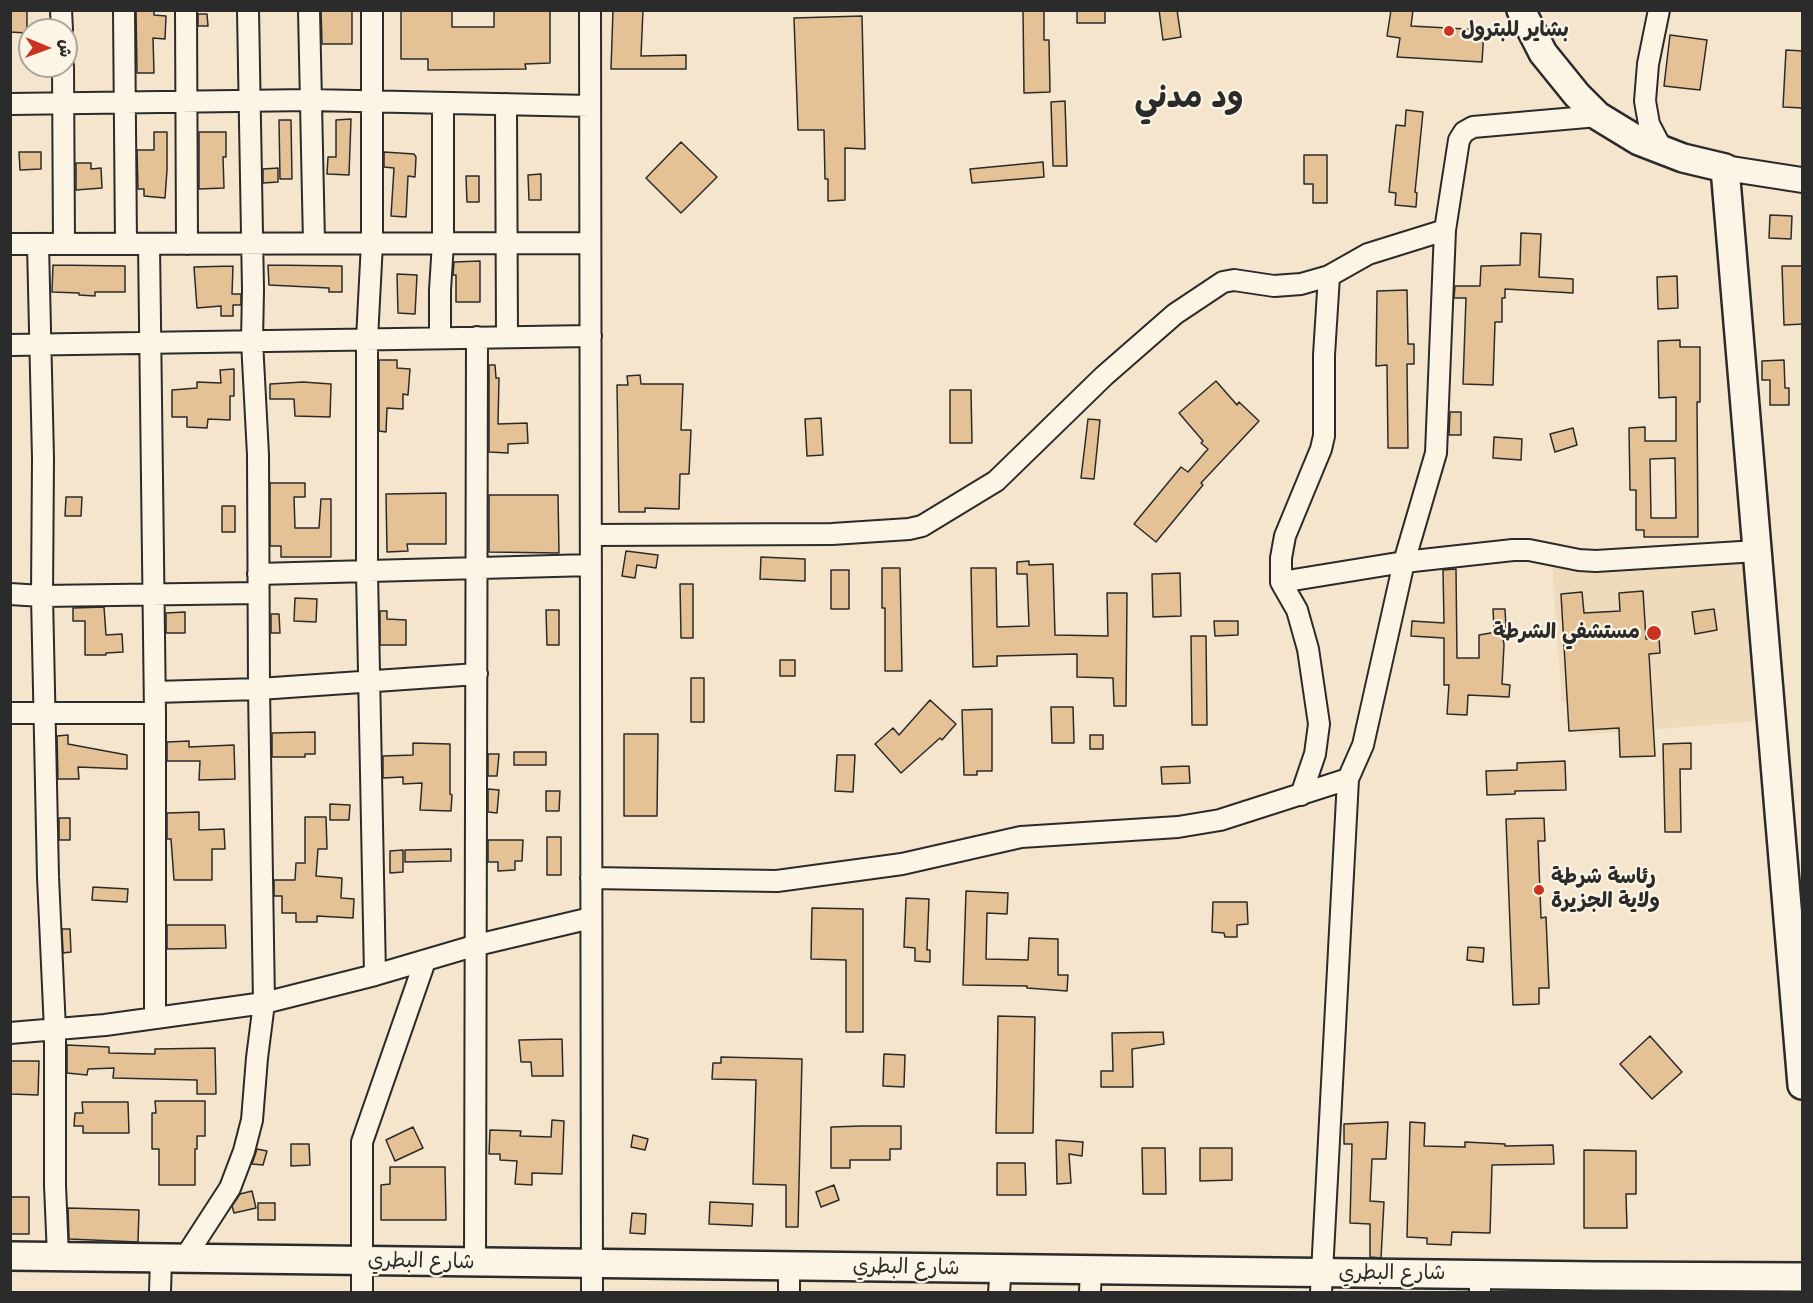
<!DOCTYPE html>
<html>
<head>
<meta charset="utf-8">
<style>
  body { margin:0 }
  #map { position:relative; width:1813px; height:1303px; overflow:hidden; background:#f5e5cd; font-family:"Balsamiq Sans","Playpen Sans Arabic",sans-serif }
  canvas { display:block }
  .frame { position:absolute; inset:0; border:12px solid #2b2b2b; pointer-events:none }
  .north { position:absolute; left:18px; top:18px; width:60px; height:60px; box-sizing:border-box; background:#fcf5e5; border:2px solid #a8a49b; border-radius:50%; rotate:91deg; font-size:16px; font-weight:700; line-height:24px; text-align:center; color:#2b2b2b }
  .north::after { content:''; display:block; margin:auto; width:21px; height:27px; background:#c8321e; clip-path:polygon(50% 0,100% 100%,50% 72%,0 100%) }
</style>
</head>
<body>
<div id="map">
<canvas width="1813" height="1303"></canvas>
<div class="frame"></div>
<div class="north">ش</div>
</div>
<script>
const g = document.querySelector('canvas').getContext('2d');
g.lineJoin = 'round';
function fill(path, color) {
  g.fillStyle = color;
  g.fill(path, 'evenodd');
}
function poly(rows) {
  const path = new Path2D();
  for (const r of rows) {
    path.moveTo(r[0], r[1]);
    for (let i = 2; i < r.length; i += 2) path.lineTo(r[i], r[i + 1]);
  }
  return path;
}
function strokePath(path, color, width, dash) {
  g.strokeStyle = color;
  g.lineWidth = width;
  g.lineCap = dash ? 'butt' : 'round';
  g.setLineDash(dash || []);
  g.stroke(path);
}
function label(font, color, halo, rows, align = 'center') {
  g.font = font + ' "Balsamiq Sans","Playpen Sans Arabic",sans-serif';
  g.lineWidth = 4.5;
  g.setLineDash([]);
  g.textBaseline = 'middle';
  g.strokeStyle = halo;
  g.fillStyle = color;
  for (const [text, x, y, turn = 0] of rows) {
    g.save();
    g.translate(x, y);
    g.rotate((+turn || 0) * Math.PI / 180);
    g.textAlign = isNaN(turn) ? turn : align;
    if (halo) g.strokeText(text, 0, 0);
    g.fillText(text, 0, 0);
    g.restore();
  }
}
fill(poly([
  [1745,550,1758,721,1581,735,1579,701,1562,702,1552,566]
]), '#f0dabc');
const building = poly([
  [10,10,27,10,27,33,10,32,10,10],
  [136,10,154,10,154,15,166,16,165,39,153,38,154,73,137,73,136,10],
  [321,10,352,10,352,44,322,44,321,10],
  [401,10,452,10,452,27,494,27,494,10,550,10,550,63,525,64,526,69,428,70,428,59,401,59,401,10],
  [613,10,643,10,641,56,686,55,686,69,611,69,613,10],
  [1023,10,1044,10,1044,40,1049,40,1050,92,1024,93,1023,10],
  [1077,10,1105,10,1105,23,1077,23,1077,10],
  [1159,10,1177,10,1181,37,1163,40,1159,10],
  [1391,10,1413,10,1411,26,1484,30,1482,62,1397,57,1400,38,1387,36,1391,10],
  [198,14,207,14,208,26,198,26,198,14],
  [862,16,865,149,845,148,845,200,828,201,828,179,825,179,824,130,798,130,794,18,862,16],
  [1670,35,1707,40,1700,90,1664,86,1670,35],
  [1786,50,1803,51,1803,108,1783,107,1786,50],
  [1065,101,1067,166,1053,166,1051,102,1065,101],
  [1406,110,1423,112,1415,192,1417,193,1416,207,1395,205,1396,193,1389,192,1396,125,1405,126,1406,110],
  [351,119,349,175,327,174,328,157,336,157,336,120,351,119],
  [279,120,291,120,292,179,280,179,279,120],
  [154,132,167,132,167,170,165,198,144,196,144,189,138,189,137,150,154,150,154,132],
  [199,132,226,132,226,157,223,157,224,188,199,189,199,132],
  [681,142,717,177,681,213,646,178,681,142],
  [19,152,41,152,41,169,20,170,19,152],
  [384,152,414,154,416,157,415,177,408,176,406,217,391,216,394,168,384,167,384,152],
  [1304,155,1327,155,1327,203,1313,203,1313,184,1304,184,1304,155],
  [1043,162,1044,177,972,183,970,169,1043,162],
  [76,163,91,163,91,169,101,168,102,188,76,190,76,163],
  [278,168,278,182,263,183,263,169,278,168],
  [541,174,541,200,529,200,528,175,541,174],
  [466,176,479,176,479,202,467,202,466,176],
  [1770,215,1792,216,1791,239,1769,238,1770,215],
  [1521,233,1541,234,1539,277,1573,279,1573,293,1505,289,1505,298,1502,298,1502,322,1495,322,1493,385,1463,384,1466,298,1454,298,1455,286,1480,286,1481,266,1520,265,1521,233],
  [480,261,480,302,456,302,456,275,453,275,454,262,480,261],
  [53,265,125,266,125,292,95,292,95,296,79,295,79,293,52,292,53,265],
  [268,265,342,266,342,292,329,292,329,288,269,285,268,265],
  [233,266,232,294,241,294,241,305,233,305,233,316,221,316,221,306,197,308,194,267,233,266],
  [1782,266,1803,266,1803,324,1784,325,1782,266],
  [397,274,417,275,415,314,398,313,397,274],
  [1677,276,1678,308,1658,309,1657,277,1677,276],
  [1407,290,1408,344,1414,344,1414,364,1407,364,1408,448,1388,448,1387,365,1376,366,1377,291,1407,290],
  [1680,340,1680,347,1700,347,1700,402,1697,402,1698,537,1644,537,1644,530,1636,530,1636,490,1630,490,1629,428,1645,427,1645,441,1676,441,1676,397,1659,398,1658,341,1680,340],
  [1675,458,1676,518,1651,518,1650,459,1675,458],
  [379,360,397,360,397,368,410,369,408,395,403,394,403,409,387,408,386,432,379,431,379,360],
  [1784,360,1785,388,1789,388,1789,405,1770,405,1770,380,1762,380,1762,361,1784,360],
  [489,365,495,365,496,378,499,378,498,424,527,423,528,443,508,444,508,453,489,452,489,365],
  [234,369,234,396,230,396,230,420,208,419,207,428,187,427,187,417,172,417,172,390,197,388,197,382,221,383,220,370,234,369],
  [640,375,641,384,683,384,681,430,691,430,689,474,680,474,679,509,645,508,645,512,619,512,617,385,628,385,627,376,640,375],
  [1216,381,1237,405,1239,402,1259,421,1201,483,1203,485,1156,542,1134,524,1181,467,1188,472,1208,449,1201,443,1203,441,1179,413,1216,381],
  [303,382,331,384,330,417,295,416,294,399,270,399,270,384,303,382],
  [950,390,971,390,972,443,950,443,950,390],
  [1450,412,1461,412,1461,435,1449,435,1450,412],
  [821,418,823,455,807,456,805,419,821,418],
  [1088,419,1100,420,1094,479,1081,478,1088,419],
  [1573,428,1577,445,1555,452,1550,434,1573,428],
  [1494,437,1522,439,1521,460,1493,458,1494,437],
  [270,483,305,483,305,497,294,497,295,528,319,528,321,499,331,499,331,557,281,557,281,546,270,546,270,483],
  [446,493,446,544,407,544,408,551,387,552,386,494,446,493],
  [489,495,558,495,559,553,489,552,489,495],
  [66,497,82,497,81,516,65,516,66,497],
  [222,506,235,506,235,532,222,532,222,506],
  [626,551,658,555,656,568,637,565,635,578,622,576,626,551],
  [761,557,805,559,805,581,760,579,761,557],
  [1029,561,1029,565,1053,564,1055,635,1108,636,1107,593,1127,593,1126,706,1114,706,1113,678,1077,677,1077,654,997,656,997,666,973,667,971,568,996,568,997,627,1029,626,1027,574,1017,574,1017,562,1029,561],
  [882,568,900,568,902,671,885,671,885,608,882,608,882,568],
  [1456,569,1457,658,1479,658,1479,635,1502,631,1504,645,1502,684,1510,685,1509,697,1468,695,1467,715,1447,714,1449,685,1444,685,1444,638,1411,636,1412,621,1444,623,1443,570,1456,569],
  [831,570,849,570,849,609,831,609,831,570],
  [1180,573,1181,616,1153,617,1152,574,1180,573],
  [680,584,693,584,693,638,681,638,680,584],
  [1643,591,1646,639,1659,638,1660,653,1649,654,1655,756,1620,757,1619,728,1569,731,1561,594,1582,592,1584,613,1620,611,1619,593,1643,591],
  [295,598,317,599,316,622,294,621,295,598],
  [104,607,106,635,122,634,123,652,106,653,106,655,85,655,85,621,73,621,73,608,104,607],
  [1493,609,1505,609,1506,628,1494,628,1493,609],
  [1714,609,1717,630,1695,634,1692,612,1714,609],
  [546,610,559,610,559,645,547,645,546,610],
  [380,611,387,611,387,619,406,620,406,645,380,645,380,611],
  [185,612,185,633,166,633,166,613,185,612],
  [271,614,279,614,280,633,271,633,271,614],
  [1214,621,1238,621,1238,635,1215,636,1214,621],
  [1191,636,1206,636,1207,725,1192,725,1191,636],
  [780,660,795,660,795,676,780,676,780,660],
  [691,678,704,678,704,722,691,722,691,678],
  [930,700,956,724,942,740,940,738,901,773,875,744,893,728,899,735,930,700],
  [1051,707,1073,707,1074,743,1052,743,1051,707],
  [992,709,992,771,977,771,977,775,964,775,962,710,992,709],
  [315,732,315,754,305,754,305,757,272,757,272,733,315,732],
  [624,734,658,734,657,816,624,816,624,734],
  [68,735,68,744,127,755,127,769,78,767,79,779,58,779,57,736,68,735],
  [1090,735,1103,735,1103,749,1090,749,1090,735],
  [189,741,189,747,234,745,235,779,199,780,200,761,167,761,167,742,189,741],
  [413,743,450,744,450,794,452,795,451,811,420,810,422,783,403,784,403,777,383,778,383,756,413,755,413,743],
  [1691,743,1691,769,1680,769,1681,832,1665,832,1663,744,1691,743],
  [514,752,546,752,546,765,514,765,514,752],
  [488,754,499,754,497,776,488,776,488,754],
  [837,755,855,755,853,792,835,791,837,755],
  [1565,761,1566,790,1515,791,1515,794,1487,795,1486,771,1517,770,1517,763,1565,761],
  [1189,766,1190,783,1162,784,1161,767,1189,766],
  [488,789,499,790,497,813,488,812,488,789],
  [546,791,560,791,559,811,546,811,546,791],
  [330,804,350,805,349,820,330,820,330,804],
  [199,812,199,830,224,829,225,849,212,849,212,880,174,880,171,839,167,839,167,813,199,812],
  [305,817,326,817,327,849,318,849,316,876,342,878,341,898,354,899,353,918,317,916,317,922,296,922,296,913,282,913,282,896,274,896,274,880,295,880,296,863,305,863,305,817],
  [59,818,70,818,70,840,59,840,59,818],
  [1544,818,1545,841,1538,841,1541,918,1546,917,1549,988,1539,988,1539,1004,1513,1005,1506,819,1544,818],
  [547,837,561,837,561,875,547,875,547,837],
  [488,840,523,840,522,861,515,861,515,870,498,871,498,862,488,862,488,840],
  [451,849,451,861,405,862,405,850,451,849],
  [403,850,403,872,390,873,390,851,403,850],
  [93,887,128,889,127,902,92,900,93,887],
  [966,891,1008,893,1007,914,987,913,986,959,1028,960,1029,938,1058,939,1058,975,1068,975,1067,991,1027,988,1027,986,963,985,966,891],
  [906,898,929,899,927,950,930,950,930,962,915,961,915,948,904,947,906,898],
  [1213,902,1247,902,1248,924,1237,925,1237,937,1225,937,1224,933,1212,932,1213,902],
  [812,908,863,909,863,1032,846,1032,846,960,811,959,812,908],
  [167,925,225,925,226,948,167,949,167,925],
  [62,929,70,929,71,952,63,953,62,929],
  [1468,947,1484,948,1483,962,1467,960,1468,947],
  [998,1016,1035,1017,1033,1133,996,1133,998,1016],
  [1163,1032,1164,1044,1132,1049,1133,1087,1101,1087,1101,1071,1113,1071,1112,1033,1163,1032],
  [1650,1036,1682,1072,1652,1099,1620,1064,1650,1036],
  [562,1039,563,1076,532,1076,531,1062,521,1062,519,1040,562,1039],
  [67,1045,109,1047,109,1053,155,1054,155,1049,215,1048,216,1094,197,1094,197,1080,113,1078,114,1068,88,1069,87,1075,67,1073,67,1045],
  [884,1054,905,1055,904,1087,883,1086,884,1054],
  [721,1057,802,1059,798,1227,786,1227,786,1185,753,1184,756,1080,712,1079,713,1063,721,1063,721,1057],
  [10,1061,39,1061,38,1095,10,1094,10,1061],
  [155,1101,205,1101,205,1136,197,1136,197,1149,195,1149,195,1185,159,1185,159,1149,152,1149,152,1113,156,1113,155,1101],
  [82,1102,128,1102,129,1133,83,1133,83,1126,74,1126,75,1113,83,1113,82,1102],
  [552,1120,564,1121,562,1174,532,1173,532,1185,515,1184,517,1161,500,1160,500,1154,489,1154,490,1130,521,1131,520,1136,551,1137,552,1120],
  [1388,1122,1386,1159,1372,1159,1370,1201,1384,1202,1381,1258,1370,1257,1370,1224,1350,1223,1352,1144,1344,1144,1344,1124,1388,1122],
  [1410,1122,1425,1123,1424,1146,1465,1147,1465,1142,1505,1144,1505,1146,1553,1145,1554,1164,1492,1165,1490,1233,1452,1232,1451,1245,1427,1244,1427,1238,1407,1237,1410,1122],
  [862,1126,901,1126,901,1149,890,1149,890,1160,850,1160,850,1168,831,1168,831,1127,862,1126],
  [413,1127,423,1148,395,1161,386,1140,413,1127],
  [633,1135,648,1139,645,1150,631,1147,633,1135],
  [1056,1140,1083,1142,1082,1156,1069,1154,1071,1183,1057,1184,1056,1140],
  [291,1144,309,1144,310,1165,291,1166,291,1144],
  [1142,1148,1165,1148,1166,1194,1143,1194,1142,1148],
  [1200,1148,1232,1148,1232,1180,1200,1181,1200,1148],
  [257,1149,267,1151,263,1165,252,1164,257,1149],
  [1584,1150,1636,1151,1636,1194,1626,1194,1627,1228,1584,1228,1584,1150],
  [997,1163,1025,1163,1026,1195,997,1195,997,1163],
  [390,1167,445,1167,446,1220,381,1220,381,1185,390,1184,390,1167],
  [834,1185,839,1200,821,1207,816,1192,834,1185],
  [252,1191,256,1208,234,1213,232,1206,240,1194,252,1191],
  [10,1197,29,1197,29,1234,10,1234,10,1197],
  [710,1202,753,1204,752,1226,709,1224,710,1202],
  [258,1203,275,1203,275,1220,258,1220,258,1203],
  [68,1208,139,1210,138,1242,69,1239,68,1208],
  [632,1213,646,1214,645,1234,630,1233,632,1213]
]);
fill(building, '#e5c196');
strokePath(building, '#2b2b2b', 1.5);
const minor = poly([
  [61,10,62,30],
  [124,10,126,244],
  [186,10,187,244],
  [309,10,314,243],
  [372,10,372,243,367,339,367,572,375,975],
  [590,10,592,1292],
  [1659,10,1648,64,1645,101,1649,124,1663,151],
  [63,66,64,244],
  [10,104,310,100,590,106],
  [506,104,507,337],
  [10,244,590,243],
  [38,244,43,458,42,596,48,877,55,1030,55,1185,58,1256],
  [149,244,155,713,155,1017],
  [440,338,440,290,443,243,443,103],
  [10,345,591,336],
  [591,535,832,534,909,529,922,526,996,481,1104,376,1175,314,1223,282,1234,280,1274,286,1301,284,1329,276,1368,254,1445,230],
  [258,574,591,565],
  [1281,582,1404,562,1513,550,1529,550,1579,560,1596,561,1757,551],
  [10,594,42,596,258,593],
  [155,692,259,689,477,674],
  [10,713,155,713],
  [1301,795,1315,754,1319,724,1308,649,1297,610,1281,582,1281,558,1285,536,1321,449,1324,436,1324,355,1329,276],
  [591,878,777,881,902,864,1021,837,1178,827,1220,820,1348,779],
  [10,1033,105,1025,264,1003,375,975,477,945,591,918],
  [184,1259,230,1188,244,1151,252,1120,257,1058,264,1003,259,689,258,455,252,341,253,290,248,10],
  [475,1263,477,337],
  [789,1267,789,1292],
  [160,1292,161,1259],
  [362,1292,362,1142,425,961],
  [999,1292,1001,1268],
  [1090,1292,1091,1269],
  [1321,1292,1348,779,1363,745,1404,562,1436,453,1445,230,1459,140,1464,132,1473,127,1598,116],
  [1480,1292,1480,1274]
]);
const tertiary = poly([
  [1725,168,1802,180]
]);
const secondary = poly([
  [1521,10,1543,53,1577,95,1598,116,1639,141,1683,158,1725,168,1802,1085],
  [10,1256,1595,1276,1802,1277]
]);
strokePath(minor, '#2b2b2b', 24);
strokePath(tertiary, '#2b2b2b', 28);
strokePath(secondary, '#2b2b2b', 32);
strokePath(minor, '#fcf5e5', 20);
strokePath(tertiary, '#fcf5e5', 24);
strokePath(secondary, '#fcf5e5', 27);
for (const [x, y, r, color] of [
  [1449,31,6,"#c8321e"],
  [1654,633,8,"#c8321e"],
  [1539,890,6,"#c8321e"]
]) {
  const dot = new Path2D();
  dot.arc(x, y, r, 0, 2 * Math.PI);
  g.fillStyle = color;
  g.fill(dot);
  strokePath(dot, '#fcf5e5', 2);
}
label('bold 21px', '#2b2b2b', '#fcf5e5', [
  ["بشاير للبترول",1461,31],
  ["مستشفي الشرطة",1640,633,"right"],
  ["رئاسة شرطة",1551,878],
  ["ولاية الجزيرة",1551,902]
], 'left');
label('21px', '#2b2b2b', '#fcf5e5', [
  ["شارع البطري",421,1262,1],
  ["شارع البطري",906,1268,1],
  ["شارع البطري",1392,1274]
]);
label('bold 33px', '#2b2b2b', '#fcf5e5', [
  ["ود مدني",1189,99]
]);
</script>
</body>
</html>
